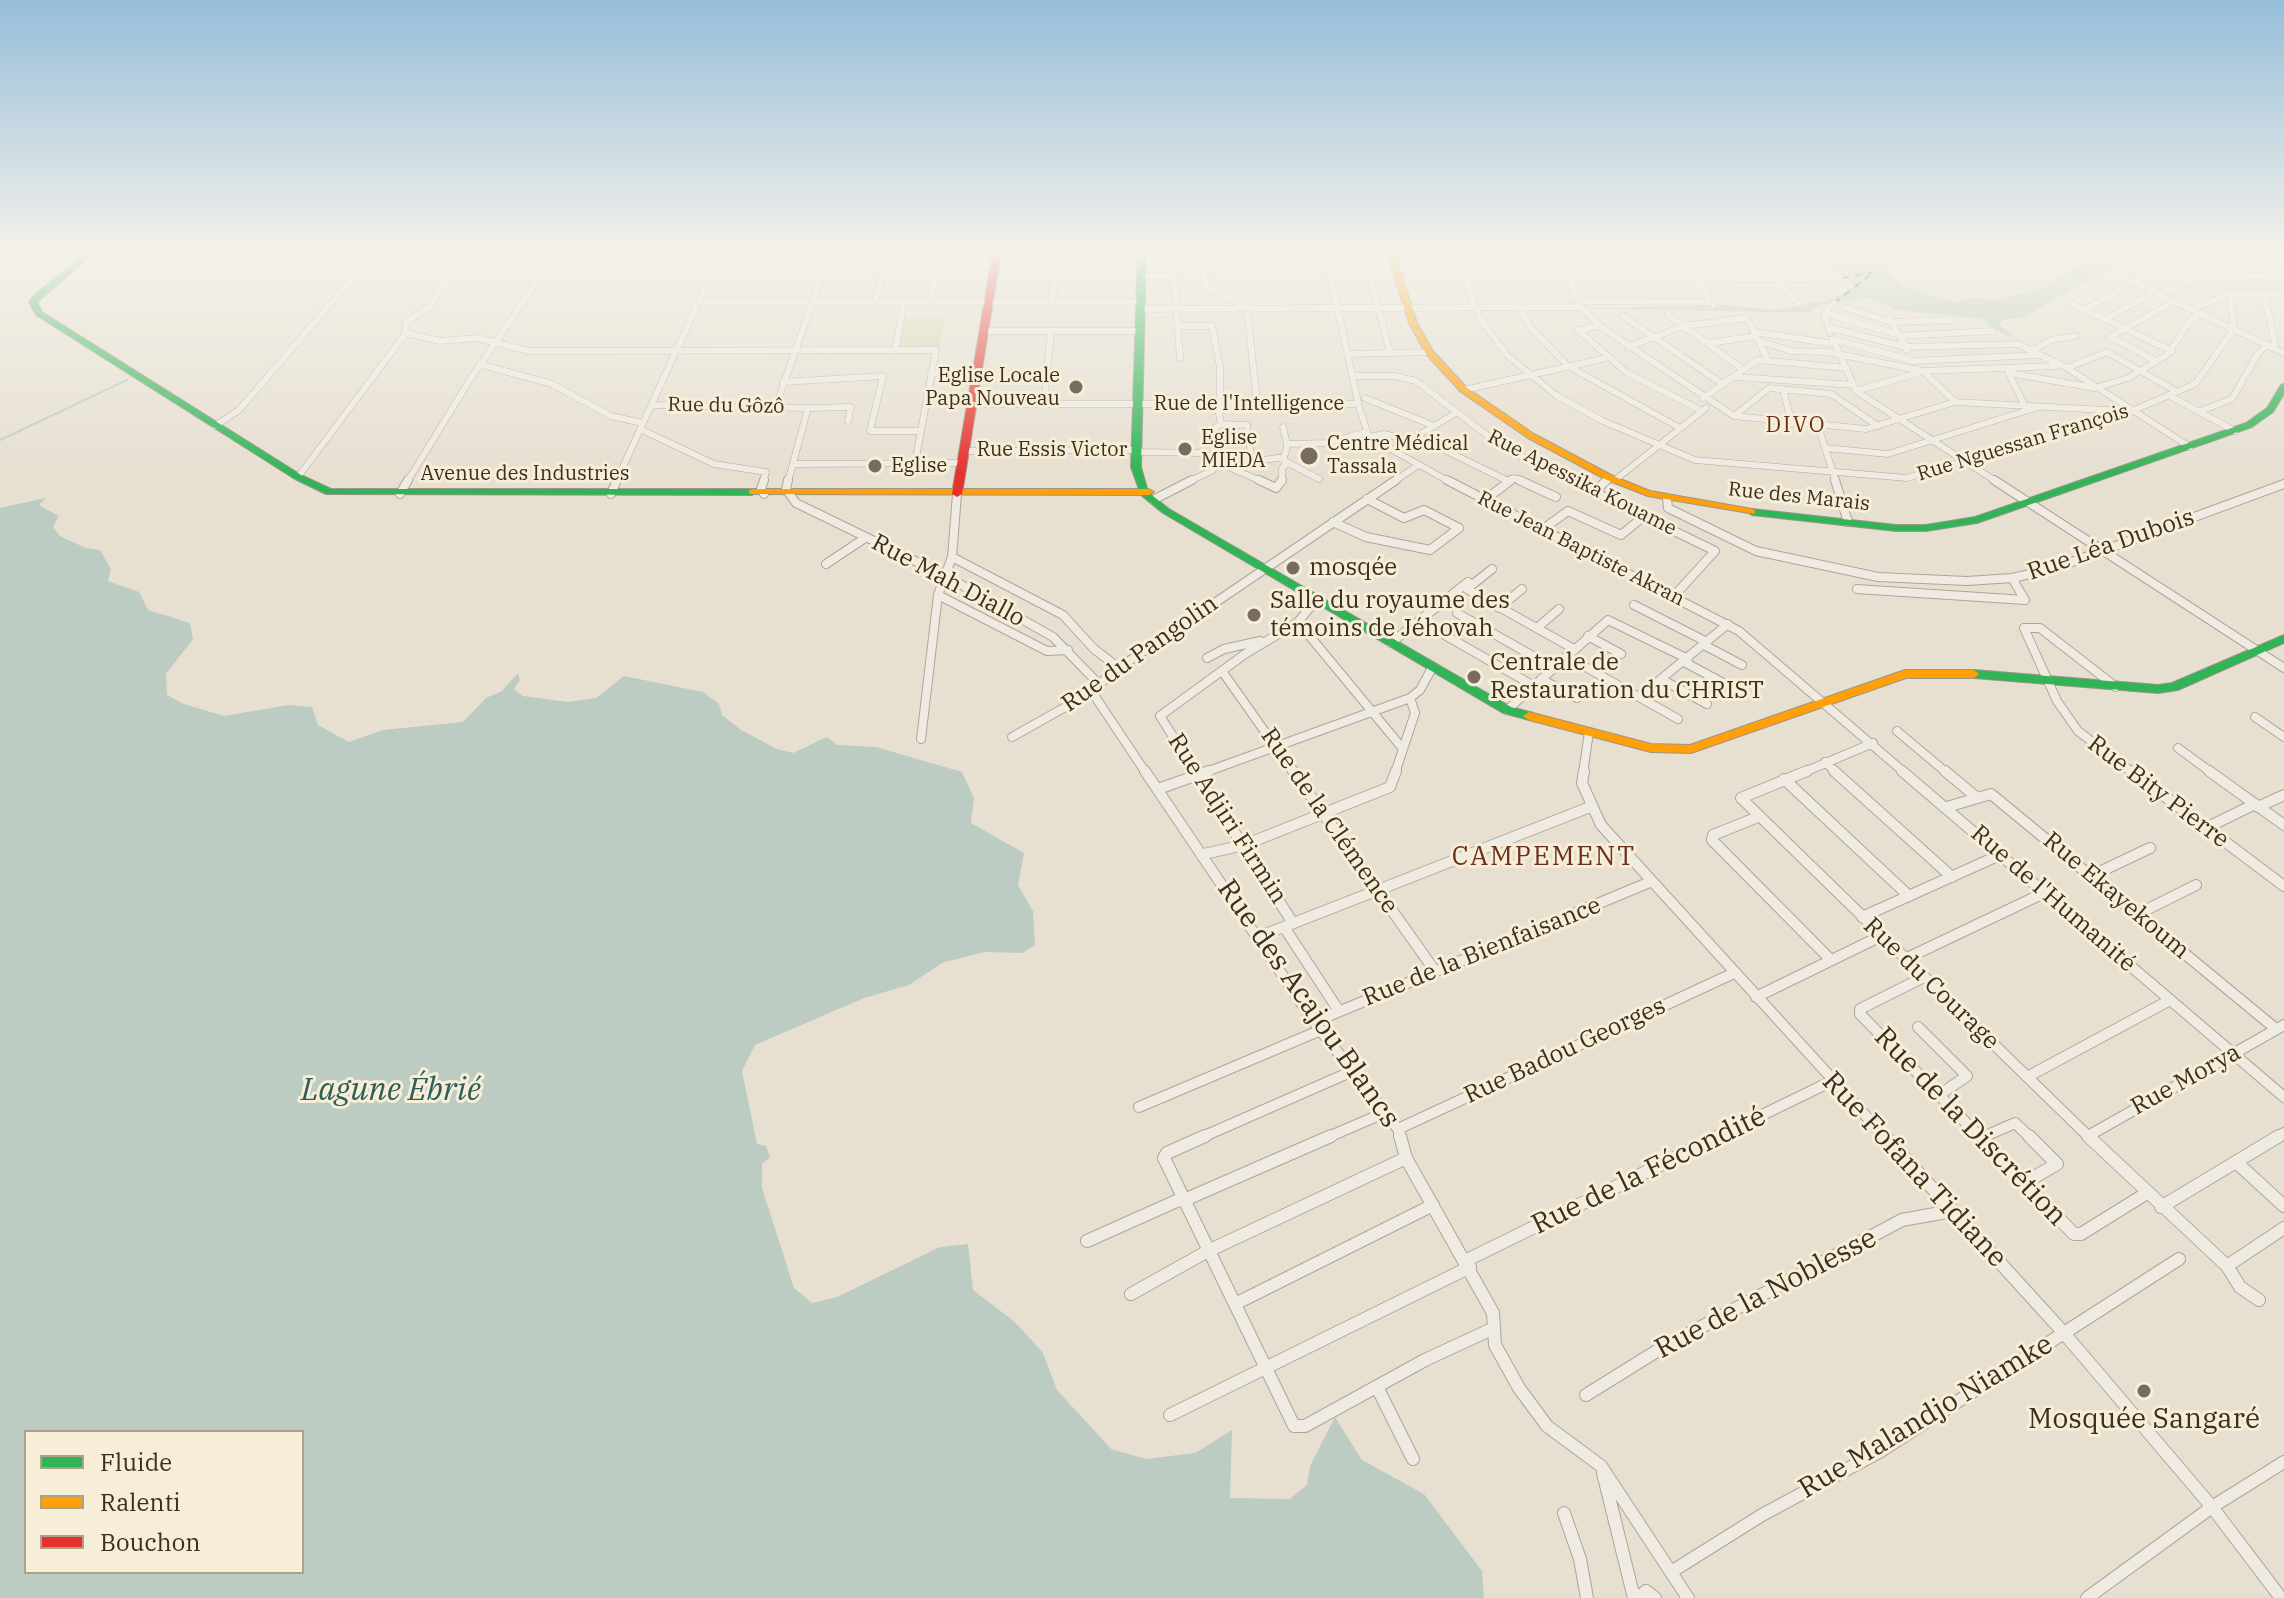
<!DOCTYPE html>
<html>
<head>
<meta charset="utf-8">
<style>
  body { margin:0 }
  #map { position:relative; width:2284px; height:1598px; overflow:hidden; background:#e7e0d1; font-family:"IBM Plex Serif",serif }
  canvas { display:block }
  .legend { position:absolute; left:24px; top:1430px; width:280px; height:144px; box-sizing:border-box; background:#f7eed8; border:2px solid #ada18e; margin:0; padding:10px 14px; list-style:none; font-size:24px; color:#3d2e20 }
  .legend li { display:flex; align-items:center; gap:16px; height:40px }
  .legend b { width:40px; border:2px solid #ada18e }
</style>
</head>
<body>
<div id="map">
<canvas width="2284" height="1598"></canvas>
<ul class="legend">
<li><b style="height:10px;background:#30b455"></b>Fluide</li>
<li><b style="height:10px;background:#ff9f0a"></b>Ralenti</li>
<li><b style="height:10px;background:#e5322d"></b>Bouchon</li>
</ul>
</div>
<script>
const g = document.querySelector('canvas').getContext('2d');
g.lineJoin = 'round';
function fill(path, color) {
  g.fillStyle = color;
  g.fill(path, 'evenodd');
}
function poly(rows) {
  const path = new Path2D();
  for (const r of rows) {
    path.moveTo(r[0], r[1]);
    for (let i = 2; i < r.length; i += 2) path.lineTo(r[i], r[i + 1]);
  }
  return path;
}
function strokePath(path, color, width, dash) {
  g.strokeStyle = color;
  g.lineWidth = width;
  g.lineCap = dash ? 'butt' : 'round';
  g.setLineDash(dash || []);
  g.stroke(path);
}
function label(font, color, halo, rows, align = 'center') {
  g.font = font + ' "IBM Plex Serif",serif';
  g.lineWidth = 6;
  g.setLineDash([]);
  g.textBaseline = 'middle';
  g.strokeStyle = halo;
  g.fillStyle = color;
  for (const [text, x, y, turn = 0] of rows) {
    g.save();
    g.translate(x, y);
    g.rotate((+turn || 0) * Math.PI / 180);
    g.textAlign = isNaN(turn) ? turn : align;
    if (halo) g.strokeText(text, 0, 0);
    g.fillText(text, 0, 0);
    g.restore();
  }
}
fill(poly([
  [905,319,945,319,938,352,897,352]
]), '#d6d7b3');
fill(poly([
  [1799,251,1825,251,1844,263,1882,262,1901,285,1954,302,1974,297,1994,300,2043,288,2103,251,2154,251,2105,271,2024,317,2002,320,1999,324,2016,340,1991,327,1983,319,1897,310,1869,298,1822,305,1807,313,1587,308,1725,305,1777,310,1831,299,1853,287,1843,276],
  [46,498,39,505,59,516,53,527,60,536,86,548,100,550,111,569,108,581,139,592,148,610,190,623,193,639,166,674,167,695,184,704,224,716,288,705,312,707,318,725,349,742,383,730,463,722,486,698,502,691,518,673,520,680,514,689,523,696,568,702,596,698,624,676,703,692,719,704,722,715,741,730,777,749,793,753,827,737,837,745,876,747,962,772,974,798,971,823,1024,853,1018,885,1033,911,1035,945,1022,953,984,952,942,963,909,985,864,998,755,1045,742,1071,757,1144,766,1146,770,1157,762,1164,762,1188,794,1288,812,1303,837,1297,940,1247,968,1244,973,1290,1015,1322,1043,1353,1057,1390,1111,1449,1146,1459,1195,1453,1232,1430,1230,1498,1290,1499,1307,1485,1310,1466,1335,1417,1362,1460,1424,1494,1482,1571,1484,1598,0,1598,0,508],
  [26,1432,302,1432,302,1572,26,1572]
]), '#bcccc2');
strokePath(poly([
  [0,440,127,380]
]), '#bcccc2', 2);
strokePath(poly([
  [1842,278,1873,272],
  [1834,303,1874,272]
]), '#2f5d5a', 2, [7, 6]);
const streetFar3 = poly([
  [1172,251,1180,358],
  [1201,251,1206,286,1247,307,1257,403],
  [1263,251,1265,266],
  [1325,251,1359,407,1369,437,1450,482],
  [1363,251,1390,352],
  [1455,251,1479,317,1507,355,1557,396,1603,421,1695,460,1907,478,2132,411,2195,384,2234,329,2230,294],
  [1556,251,1581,307,1600,326,1734,416,1866,429,1955,402,2124,411],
  [1679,251,1713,305],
  [1851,251,1852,254],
  [1881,251,1885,263],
  [1891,251,2016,265],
  [2245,253,2274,275],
  [1456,254,1736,253],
  [2219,257,2244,275],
  [554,258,996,257],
  [2191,258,2216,277],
  [1173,259,1202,259],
  [1203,269,1294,266],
  [1142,276,1174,276],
  [1776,279,1798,304],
  [1466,281,1811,279],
  [2133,282,2169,267,2195,280],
  [2159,293,2200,278,2284,275],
  [2264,294,2275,344,2271,347],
  [1579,301,1711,302],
  [699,302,1142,302],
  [875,302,887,257],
  [930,302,940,257],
  [1052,302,1057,251],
  [2071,303,2172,351],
  [1843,307,1891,322,1952,320],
  [1520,308,1531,328,1568,366,1680,428],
  [1142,309,1581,307],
  [2192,309,2230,294,2284,294],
  [2084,310,2133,282,2284,353],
  [1824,313,1899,335],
  [1668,315,1744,370],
  [1623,316,1721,383],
  [1890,318,1907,350],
  [2106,319,2155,291],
  [1179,326,1212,326,1220,367,1220,403],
  [1600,326,1578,330,1626,372,1702,411],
  [1828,327,1905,347,2018,344,2067,368,2190,447],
  [983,331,1141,331],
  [1755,332,1835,344],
  [406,333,440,341,477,338,529,351,936,350,915,463],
  [1830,333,1824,313,1834,303],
  [1899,336,1993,331],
  [1759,341,1791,351,1827,352,1923,371,2056,366],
  [1709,343,1757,336],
  [1628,347,1684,326,1747,318,1768,360],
  [895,351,904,302],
  [1348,354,1429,352],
  [2156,361,2110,337,2175,301],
  [482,365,552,384,611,416,642,423],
  [2067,368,2107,352,2176,391],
  [1923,371,1955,402],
  [2008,372,2024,404],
  [931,373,977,373],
  [2009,373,2095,388,2128,378,2167,355,2190,321,2200,313],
  [1353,376,1395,376,1416,381,1504,448,1574,482],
  [1736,377,1854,385],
  [783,382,883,376,870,431,921,431],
  [1783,389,1792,424],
  [1464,390,1606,358],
  [1856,391,1918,373],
  [2168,395,2235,431],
  [1365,398,1434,426],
  [1703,398,1757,360,1847,368],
  [1044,403,1051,331],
  [1217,403,1221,424,1247,425,1252,461],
  [971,404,1358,404],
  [652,405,808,408,788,482],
  [776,406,828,257],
  [808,408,851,407,848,421],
  [2200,411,2232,399,2257,355,2267,345],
  [1734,416,1769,388,1831,394,1878,426],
  [215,426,239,410,376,251],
  [1818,426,1836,482],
  [1283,427,1287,444],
  [640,429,714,464,766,472,763,482],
  [1369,437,1384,434,1410,440,1456,413],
  [1418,437,1508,481],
  [1217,444,1215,428,1221,424],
  [1825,448,1888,454,2038,407],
  [964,451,1139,450],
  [1139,452,1203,453,1214,458,1213,470,1188,482],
  [1283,460,1319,479],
  [795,464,963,463],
  [1224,465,1263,482],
  [1214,467,1284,457,1288,444,1328,443,1366,432],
  [298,477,406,333,406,322,430,306,468,251],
  [1615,480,1706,408],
  [407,482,471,378,558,251],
  [616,482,722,251],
  [1282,482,1282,469,1287,463],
  [1393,482,1417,466],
  [1508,482,1514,478,1524,482],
  [1605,482,1610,478],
  [1997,482,1856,391,1833,339,1913,361,2038,355,2035,349,2051,340,2076,336]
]);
const streetFar2 = poly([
  [764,480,761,489,764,494],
  [788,480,786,489,796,503,946,576,1053,637,1098,683],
  [1259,480,1276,488,1282,480],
  [1447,480,1739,631,1905,773],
  [1519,480,1556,497],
  [1570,480,1715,551,1674,596],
  [1835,480,1848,522],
  [1994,480,2284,668],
  [1593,493,1607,480],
  [400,494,408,480],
  [611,494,617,480],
  [1667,498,1668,508,1756,551,1878,577,1967,581,2012,578,2053,569,2284,484],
  [1153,500,1192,480],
  [1485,500,1511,480],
  [1333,522,1366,537,1430,550,1459,528,1424,510,1404,518,1367,499],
  [1543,529,1568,511,1621,535,1643,517],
  [952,557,1063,615,1094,649,1119,668],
  [826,564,865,538],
  [1492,569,1467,589,1574,649],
  [1857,589,2025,600,2012,578],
  [938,595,1047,651,1068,650],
  [1634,605,1707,642],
  [1499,608,1522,589],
  [1457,613,1554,668],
  [1298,622,1403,749],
  [1537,628,1559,609],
  [1434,629,1534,686],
  [1588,636,1621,654],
  [1391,643,1468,582],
  [1704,645,1742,665],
  [1566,656,1678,719],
  [1207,658,1224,649,1260,641],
  [1684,662,1742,693],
  [1222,671,1294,773],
  [1541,679,1577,698],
  [1661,679,1707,704],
  [2116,687,2040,628,2024,628,2057,701,2078,731,2133,773],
  [1092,692,1146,773],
  [1639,697,1728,624],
  [1507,710,1608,620,1688,659],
  [2255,717,2284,737],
  [1897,731,1947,773],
  [1012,737,1092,692,1110,674,1396,480],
  [921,739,938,595,952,557,957,494],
  [2178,748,2212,773],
  [1825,762,1837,773],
  [1196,773,1160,716,1245,654,1298,622,1317,599],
  [1203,773,1410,698,1420,690,1432,668],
  [1395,773,1415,713,1410,698],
  [1583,773,1589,732],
  [1802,773,1873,743]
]);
const streetFar1 = poly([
  [1145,771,1314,1022,1398,1129,1401,1138],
  [1195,771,1293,923],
  [1293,771,1435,971],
  [1584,771,1582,783,1601,825,1886,1138],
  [1807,771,1741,798,2090,1138],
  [1834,771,1952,877],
  [1902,771,2284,1097],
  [1945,771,1975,796],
  [2131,771,2284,886],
  [2209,771,2284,825],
  [1784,779,1909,896],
  [1158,789,1209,771],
  [1947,807,1991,794,2276,1029],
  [2258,807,2284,795],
  [1758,817,1713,835,1712,840,1831,960],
  [2206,828,2255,804],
  [1204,854,1244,845,1390,787,1396,771],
  [2091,876,2150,848],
  [2138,914,2196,885],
  [1862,917,2002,854],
  [1284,927,1339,1011],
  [1258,937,1590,807],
  [1905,959,2046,892],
  [1924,977,1860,1009,1860,1014,1981,1138],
  [1756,997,1881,936],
  [1314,1022,1650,882],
  [1918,1027,1967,1076,1939,1095],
  [2027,1077,2170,1000],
  [1139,1107,1321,1030],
  [1398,1129,1734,973],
  [2088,1136,2284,1025],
  [1200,1138,1355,1070],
  [1326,1138,1384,1113],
  [1715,1138,1832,1081],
  [1981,1138,2015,1123,2031,1138],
  [2275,1138,2284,1133]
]);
const street = poly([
  [1205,1136,1167,1153,1164,1158,1294,1426,1305,1426,1425,1360,1492,1329],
  [1400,1136,1406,1158,1493,1313,1495,1345,1519,1388,1547,1426,1601,1466,1688,1598],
  [1885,1136,2063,1332,2212,1507,2281,1598],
  [1979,1136,2074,1234,2081,1234,2147,1193],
  [2088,1136,2227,1266],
  [1981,1138,1985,1136],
  [2236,1162,2284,1206],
  [2024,1183,2057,1164,2029,1136],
  [1182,1201,1331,1136],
  [2161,1207,2279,1136],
  [1087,1241,1181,1199],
  [1465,1261,1719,1136],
  [1131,1294,1208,1251,1406,1158],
  [2259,1300,2240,1287,2227,1266,2284,1228],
  [1235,1304,1433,1205],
  [1377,1387,1413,1459],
  [1586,1395,1660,1349,1902,1220,1952,1211],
  [1170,1415,1470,1267],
  [1603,1473,1634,1598],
  [1564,1513,1580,1559,1587,1598],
  [1671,1572,1762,1515,1879,1452,2179,1259],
  [1638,1598,1646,1591,1655,1598],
  [2087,1598,2212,1507,2284,1462]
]);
const fast = poly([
  [89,251,97,251,37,302,42,312,301,475,331,489,752,489,757,492,752,495,326,494,295,479,36,315,29,302,34,295,89,251],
  [1138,251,1146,251,1141,467,1148,492,1169,509,1511,707,1533,713,1535,716,1533,719,1529,720,1503,713,1163,513,1141,495,1131,467,1138,251],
  [2284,384,2284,394,2273,412,2252,427,1977,523,1926,531,1896,531,1752,515,1747,512,1752,509,1896,525,1926,525,1975,517,2246,423,2267,408,2281,385,2284,384],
  [2284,635,2284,643,2178,690,2158,693,1974,678,1969,674,1974,670,2158,685,2172,683,2284,635]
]);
const slow = poly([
  [1386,251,1394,251,1417,323,1433,351,1467,388,1534,434,1613,476,1650,491,1752,509,1755,510,1755,514,1648,496,1607,480,1528,438,1461,392,1426,354,1409,323,1386,251],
  [752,489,1149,489,1154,492,1149,495,749,494,749,490,752,489],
  [1905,670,1974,670,1979,674,1974,678,1906,678,1691,753,1651,752,1529,720,1523,716,1529,712,1651,744,1690,745,1905,670]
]);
const jam = poly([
  [993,251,1001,251,962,494,957,497,952,494,993,251]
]);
strokePath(streetFar3, '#ada599', 7);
strokePath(streetFar2, '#ada599', 10);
strokePath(streetFar1, '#ada599', 12);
strokePath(street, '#ada599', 14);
strokePath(fast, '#9c958a', 2);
strokePath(slow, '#9c958a', 2);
strokePath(jam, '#9c958a', 2);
strokePath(streetFar3, '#efebe3', 6);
strokePath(streetFar2, '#efebe3', 8);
strokePath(streetFar1, '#efebe3', 10);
strokePath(street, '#efebe3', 12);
fill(fast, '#30b455');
fill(slow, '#ff9f0a');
fill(jam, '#e5322d');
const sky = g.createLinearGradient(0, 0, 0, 475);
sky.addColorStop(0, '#96bed9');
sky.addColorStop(0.53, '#f4f1ea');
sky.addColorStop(1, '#f4f1ea00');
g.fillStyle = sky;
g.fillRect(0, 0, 2284, 475);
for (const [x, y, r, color] of [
  [1076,387,8,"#786c5e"],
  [1185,449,8,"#786c5e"],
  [1309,456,10,"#786c5e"],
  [875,466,8,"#786c5e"],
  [1293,568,8,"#786c5e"],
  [1254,615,8,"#786c5e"],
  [1474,677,8,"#786c5e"],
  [2144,1391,8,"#786c5e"]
]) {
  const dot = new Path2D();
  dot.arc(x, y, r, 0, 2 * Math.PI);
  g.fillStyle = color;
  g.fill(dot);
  strokePath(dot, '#f7eed8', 3);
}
label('20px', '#3d2e20', '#f7eed8', [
  ["Eglise Locale",1060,376,"right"],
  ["Papa Nouveau",1060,399,"right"],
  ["Eglise",1201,438],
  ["MIEDA",1201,461],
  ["Centre Médical",1327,444],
  ["Tassala",1327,467],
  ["Eglise",891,466]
], 'left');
label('20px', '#3d2e20', '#f7eed8', [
  ["Rue de l'Intelligence",1249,404],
  ["Rue du Gôzô",726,406,1],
  ["Rue Nguessan François",2023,443,-17],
  ["Rue Essis Victor",1052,450],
  ["Avenue des Industries",525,474],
  ["Rue Apessika Kouame",1582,483,27],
  ["Rue des Marais",1799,497,6],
  ["Rue Jean Baptiste Akran",1581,549,27]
]);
g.letterSpacing = '2px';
label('22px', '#6b2e1e', '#f7eed8', [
  ["DIVO",1796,426]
]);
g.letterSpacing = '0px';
label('24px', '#3d2e20', '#f7eed8', [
  ["Rue Léa Dubois",2111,545,-19],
  ["Rue Mah Diallo",948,581,28],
  ["Rue du Pangolin",1140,654,-35],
  ["Rue Bity Pierre",2158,792,37],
  ["Rue Adjiri Firmin",1227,819,57],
  ["Rue de la Clémence",1329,821,55],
  ["Rue Ekayekoum",2116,896,40],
  ["Rue de l'Humanité",2053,899,41],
  ["Rue de la Bienfaisance",1482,952,-22],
  ["Rue du Courage",1931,984,44],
  ["Rue Badou Georges",1565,1051,-25],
  ["Rue Morya",2186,1080,-29]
]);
label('24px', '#3d2e20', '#f7eed8', [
  ["mosqée",1309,568],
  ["Salle du royaume des",1270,601],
  ["témoins de Jéhovah",1270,629],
  ["Centrale de",1490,663],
  ["Restauration du CHRIST",1490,691]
], 'left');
g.letterSpacing = '2px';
label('26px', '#6b2e1e', '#f7eed8', [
  ["CAMPEMENT",1544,857]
]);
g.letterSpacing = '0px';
label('28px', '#3d2e20', '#f7eed8', [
  ["Rue des Acajou Blancs",1308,1004,55],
  ["Rue de la Discrétion",1970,1127,46],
  ["Rue Fofana Tidiane",1914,1170,47],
  ["Rue de la Fécondité",1649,1171,-26],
  ["Rue de la Noblesse",1766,1294,-28],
  ["Rue Malandjo Niamke",1926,1417,-31]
]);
label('28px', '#3d2e20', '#f7eed8', [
  ["Mosquée Sangaré",2144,1420]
]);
label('italic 32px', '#2f5d5a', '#f7eed8', [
  ["Lagune Ébrié",391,1091]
]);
</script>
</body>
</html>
